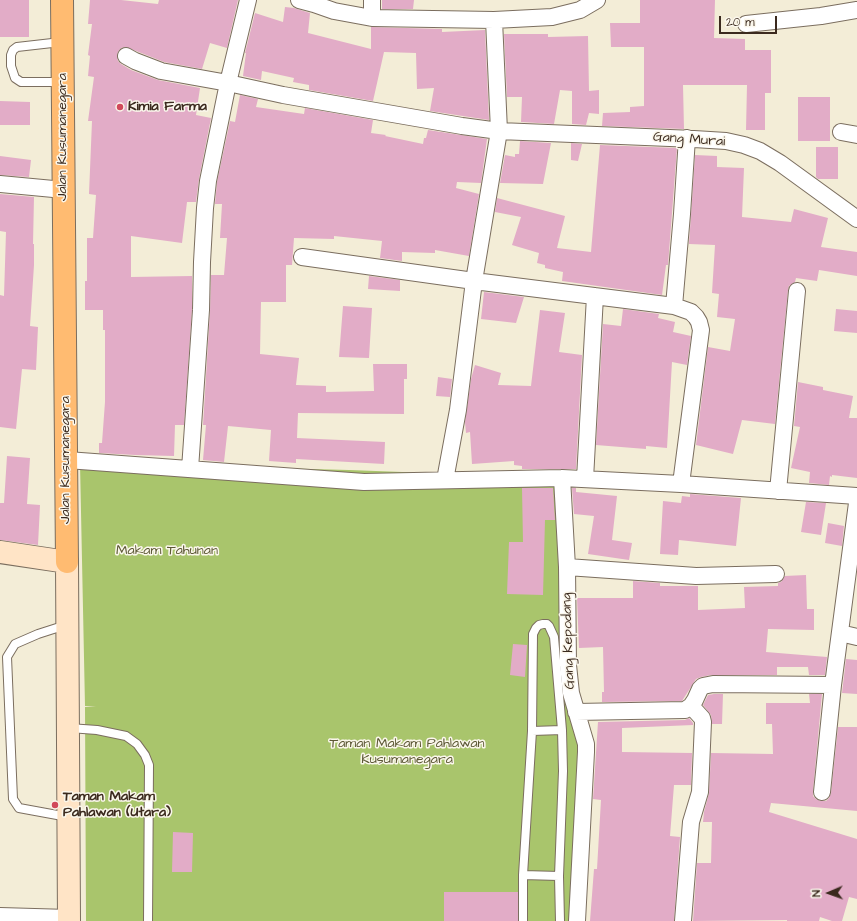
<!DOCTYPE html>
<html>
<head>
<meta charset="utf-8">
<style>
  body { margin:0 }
  #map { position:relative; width:857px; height:921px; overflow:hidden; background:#f3edd7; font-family:"Architects Daughter",sans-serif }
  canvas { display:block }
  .north { position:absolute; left:809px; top:873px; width:40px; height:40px; -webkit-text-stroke:3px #fbf7ec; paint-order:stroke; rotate:268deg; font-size:11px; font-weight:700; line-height:16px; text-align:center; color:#3b2a1e }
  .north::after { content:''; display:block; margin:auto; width:14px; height:18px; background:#3b2a1e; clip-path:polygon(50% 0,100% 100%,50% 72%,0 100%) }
  .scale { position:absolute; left:719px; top:16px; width:58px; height:18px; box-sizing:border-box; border:2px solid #3b2a1e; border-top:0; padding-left:5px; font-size:12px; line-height:14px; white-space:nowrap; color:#3b2a1e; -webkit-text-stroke:3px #fbf7ec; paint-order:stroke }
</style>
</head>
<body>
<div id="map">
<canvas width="857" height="921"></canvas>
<div class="north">N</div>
<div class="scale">20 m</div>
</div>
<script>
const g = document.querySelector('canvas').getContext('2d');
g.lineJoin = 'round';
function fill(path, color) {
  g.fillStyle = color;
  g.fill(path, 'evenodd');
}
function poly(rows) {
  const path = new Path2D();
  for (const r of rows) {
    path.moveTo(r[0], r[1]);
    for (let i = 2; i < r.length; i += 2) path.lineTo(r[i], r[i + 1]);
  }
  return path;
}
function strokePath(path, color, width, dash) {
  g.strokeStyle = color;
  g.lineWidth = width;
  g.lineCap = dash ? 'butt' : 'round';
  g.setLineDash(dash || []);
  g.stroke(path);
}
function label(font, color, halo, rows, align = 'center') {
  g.font = font + ' "Architects Daughter",sans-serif';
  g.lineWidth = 3;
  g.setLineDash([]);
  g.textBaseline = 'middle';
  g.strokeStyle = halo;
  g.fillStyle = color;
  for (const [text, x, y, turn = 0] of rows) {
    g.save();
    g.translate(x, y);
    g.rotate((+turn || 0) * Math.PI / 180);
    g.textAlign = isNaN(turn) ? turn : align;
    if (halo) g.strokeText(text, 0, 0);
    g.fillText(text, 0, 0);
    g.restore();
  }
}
fill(poly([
  [80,463,349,470,562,478,565,693,584,741,578,921,86,921,85,707,96,707,85,706]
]), '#a9c56c');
fill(poly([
  [0,0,29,0,29,37,0,37],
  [90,0,121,0,158,4,159,0,238,0,227,48,210,43,202,69,164,62,126,47,121,48,118,52,117,56,118,61,121,64,131,70,158,80,200,88,196,115,211,118,199,179,196,202,187,202,182,243,131,236,131,277,192,276,192,310,184,425,175,425,174,456,135,455,99,453,99,443,102,443,105,402,105,330,103,330,103,310,85,310,85,281,87,281,87,238,93,238,96,195,89,194,92,121,88,121,94,77,88,76,90,56,88,55,92,24,88,24],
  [382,0,414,0,413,9,382,9],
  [640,0,715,0,714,38,745,39,745,50,771,50,771,93,765,93,765,130,746,130,747,85,683,85,684,129,602,126,603,113,630,112,630,107,644,106,644,47,611,47,610,23,640,23],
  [285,7,294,8,310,13,308,33,371,49,371,27,442,29,442,32,485,30,489,120,430,111,434,88,417,89,416,53,384,52,373,101,309,90,309,85,293,82,294,78,262,71,261,80,243,76,246,53,245,53,255,13,283,22],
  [504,34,548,34,548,37,588,36,589,91,599,90,599,114,589,113,586,125,572,124,572,91,560,90,554,124,521,122,522,97,507,97],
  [240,95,258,99,256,107,304,114,305,108,373,120,371,133,386,135,385,136,423,144,424,138,426,138,428,130,487,139,481,183,457,182,456,188,479,194,469,256,435,250,435,253,402,252,402,261,380,258,382,241,334,236,334,239,294,238,292,265,286,265,286,302,261,302,260,354,299,358,296,385,326,386,326,392,374,391,373,364,407,364,407,379,404,379,404,414,298,413,297,438,385,442,384,464,296,459,296,463,269,461,271,430,228,426,224,462,203,460,206,425,203,425,210,311,211,275,224,275,227,238,220,238,222,204,215,204,217,182,230,121,235,122],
  [798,97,830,97,830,141,798,141],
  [0,101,30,102,30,125,0,125],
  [520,141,551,143,543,184,500,183,505,155,515,157,515,154,519,154],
  [571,143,582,144,578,161,571,160],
  [600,145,677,148,668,265,666,265,662,295,562,281,563,272,545,268,545,265,537,263,539,253,512,245,521,217,495,212,497,198,565,216,557,248,591,252],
  [816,147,838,147,838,179,818,179,816,177],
  [695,155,717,156,717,167,744,168,742,217,791,222,794,209,828,218,821,247,857,252,857,276,819,270,817,281,796,278,795,282,789,286,788,290,775,424,742,420,733,454,696,445,708,347,730,351,735,319,717,317,719,294,712,293,715,245,689,244],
  [0,156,31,160,29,177,0,175],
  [0,194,34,197,33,244,34,244,34,265,30,326,38,327,36,370,22,369,16,429,0,427,0,295,4,296,6,232,0,231],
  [369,276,400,280,400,291,368,289],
  [484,292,524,297,516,323,481,319],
  [343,306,372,308,369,358,339,357],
  [623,309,659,314,658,318,675,322,673,332,691,336,687,365,672,362,667,448,646,446,646,449,596,445,603,324,621,326],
  [836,309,857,311,857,333,834,331],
  [540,310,565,313,559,352,582,355,576,469,522,469,522,466,514,465,514,461,472,464,470,432,466,433,465,422,471,379,475,365,501,373,498,385,531,386],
  [438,377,452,379,450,397,436,396],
  [798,382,823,387,823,390,853,396,849,418,857,418,857,478,832,475,832,477,830,476,829,485,809,483,810,472,791,468,800,427,794,426],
  [7,456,30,458,27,504,40,505,38,545,0,540,0,503,4,503],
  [522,488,553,488,555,520,545,520,543,595,507,594,509,542,523,542],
  [572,488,576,488,576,492,617,496,612,540,632,543,629,560,588,554,594,516,574,514],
  [690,494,741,498,736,546,679,540,678,555,660,554,663,501,681,503,682,496,690,497],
  [806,502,826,503,821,535,801,532],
  [828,523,844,526,842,546,825,543],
  [806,575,807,609,814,609,814,630,768,629,766,652,827,657,825,675,809,675,808,667,777,667,777,675,711,675,701,677,696,679,682,701,602,702,602,692,604,692,603,647,579,648,577,598,633,598,633,581,660,583,660,586,698,586,698,610,745,608,744,587,778,586,778,583,781,582,785,576],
  [513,644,527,645,525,677,510,675],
  [846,659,857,660,857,694,842,693],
  [714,694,723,694,722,724,712,724,711,715,703,705,708,695],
  [809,694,822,694,813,791,813,796,816,799,821,801,826,801,829,798,831,793,838,727,857,727,857,811,771,803,769,812,857,839,857,899,849,897,842,921,832,921,820,917,819,921,787,921,787,920,693,921,697,863,711,863,712,822,703,822,704,812,709,793,711,753,773,754,772,724,766,724,766,703,810,703],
  [689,718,693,723,693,725,622,728,622,752,692,753,691,785,674,785,670,836,680,837,674,921,590,921,594,869,597,869,601,800,593,799,598,722,685,720],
  [173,832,193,833,192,872,172,872],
  [444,892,518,892,518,921,444,921]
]), '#e2acc7');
const lane = poly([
  [61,42,17,47,13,50,11,55,11,66,15,78,21,82,62,82],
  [66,625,38,634,15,644,7,657,13,799,19,808,68,817],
  [69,728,97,730,126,736,137,744,145,755,149,765,148,921],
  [532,731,562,730],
  [523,875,559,876],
  [523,921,523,875,532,731,533,634,536,628,539,625,543,624,547,624,549,626,554,637,562,730,563,771,559,876,560,921]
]);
const street = poly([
  [299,0,314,4,334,11,372,18,494,20,552,17,580,10,597,0],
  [372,18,372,0],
  [746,24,821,16,857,10],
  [126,56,135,61,161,71,228,83,283,95,462,126,499,131,694,139,726,141,744,145,760,151,780,163,857,219],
  [841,132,857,135],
  [0,184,64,190],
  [302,257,474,281,674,306,691,312,696,317,699,322,701,330,681,484],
  [674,306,682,214,687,138],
  [67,460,364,482,562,478,681,484,857,496],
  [190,469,201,310,202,262,205,208,208,181,228,83,248,0],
  [562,478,567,567,568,665,571,693,586,744,586,752,577,921],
  [585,479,595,296],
  [445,480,458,410,474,281,499,131,494,20],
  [778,491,797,291],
  [567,567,696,576,776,574],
  [840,633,857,637],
  [576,712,685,710,691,706,695,700,700,689,703,686,713,684,833,685],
  [822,792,833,685,857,503],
  [0,916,69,918],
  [683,921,691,822,700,792,703,722,702,718,691,706]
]);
const secondary = poly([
  [0,552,67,562,69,921]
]);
const primary = poly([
  [62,0,67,562]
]);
strokePath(lane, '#7b6e5f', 10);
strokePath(street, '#7b6e5f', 18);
strokePath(secondary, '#7b6e5f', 24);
strokePath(primary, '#7b6e5f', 24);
strokePath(lane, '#fff', 8);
strokePath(street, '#fff', 16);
strokePath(secondary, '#ffe4c6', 22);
strokePath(primary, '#ffbb71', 22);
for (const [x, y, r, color] of [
  [120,107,4,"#d1495b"],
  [55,805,4,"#d1495b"]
]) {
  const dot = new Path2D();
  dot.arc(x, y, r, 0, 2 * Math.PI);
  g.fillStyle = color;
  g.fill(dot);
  strokePath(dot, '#fbf7ec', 1.5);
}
label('bold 14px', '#3b2a1e', '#fbf7ec', [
  ["Kimia Farma",128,107],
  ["Taman Makam",63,797],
  ["Pahlawan (Utara)",63,813]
], 'left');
label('14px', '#3b2a1e', '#fbf7ec', [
  ["Jalan Kusumanegara",63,137,-90],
  ["Gang Murai",689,140,4],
  ["Jalan Kusumanegara",66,460,-90],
  ["Gang Kepodang",569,641,-92]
]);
label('14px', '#5c5835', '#fbf7ec', [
  ["Makam Tahunan",167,551],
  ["Taman Makam Pahlawan",407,744],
  ["Kusumanegara",407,760]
]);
</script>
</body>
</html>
